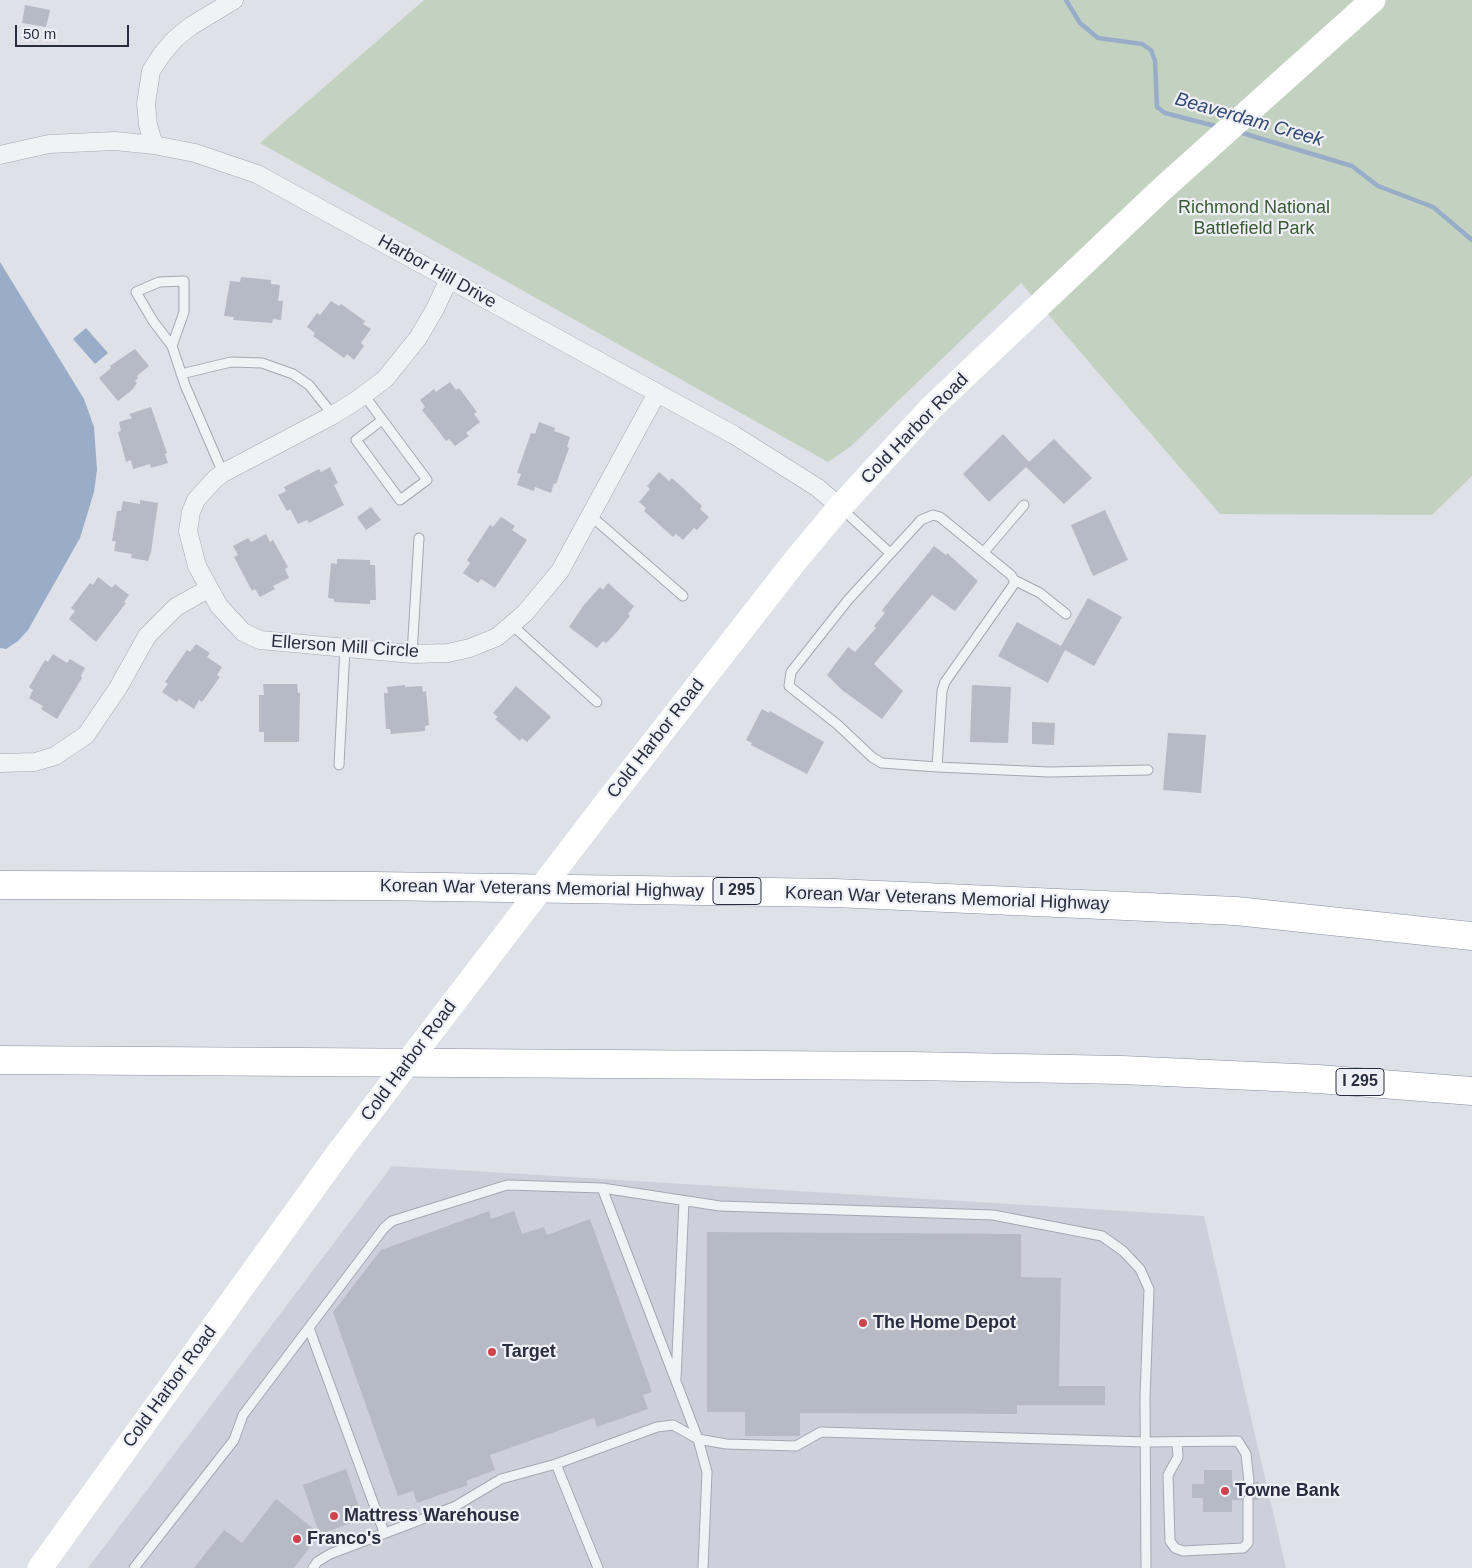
<!DOCTYPE html>
<html>
<head>
<meta charset="utf-8">
<style>
  body { margin:0 }
  #map { position:relative; width:1472px; height:1568px; overflow:hidden; background:#dee1e8; font-family:Helvetica,sans-serif }
  canvas { display:block }
  .scale { position:absolute; left:15px; top:25px; width:114px; height:22px; box-sizing:border-box; border:2px solid #282e3f; border-top:0; padding-left:6px; font-size:15px; line-height:18px; white-space:nowrap; color:#282e3f; -webkit-text-stroke:4px #eef0f5; paint-order:stroke }
</style>
</head>
<body>
<div id="map">
<canvas width="1472" height="1568"></canvas>
<div class="scale">50 m</div>
</div>
<script>
const g = document.querySelector('canvas').getContext('2d');
g.lineJoin = 'round';
function fill(path, color) {
  g.fillStyle = color;
  g.fill(path, 'evenodd');
}
function poly(rows) {
  const path = new Path2D();
  for (const r of rows) {
    path.moveTo(r[0], r[1]);
    for (let i = 2; i < r.length; i += 2) path.lineTo(r[i], r[i + 1]);
  }
  return path;
}
function strokePath(path, color, width, dash) {
  g.strokeStyle = color;
  g.lineWidth = width;
  g.lineCap = dash ? 'butt' : 'round';
  g.setLineDash(dash || []);
  g.stroke(path);
}
function label(font, color, halo, rows, align = 'center') {
  g.font = font + ' Helvetica,sans-serif';
  g.lineWidth = 4.5;
  g.setLineDash([]);
  g.textBaseline = 'middle';
  g.strokeStyle = halo;
  g.fillStyle = color;
  for (const [text, x, y, turn = 0] of rows) {
    g.save();
    g.translate(x, y);
    g.rotate((+turn || 0) * Math.PI / 180);
    g.textAlign = isNaN(turn) ? turn : align;
    if (halo) g.strokeText(text, 0, 0);
    g.fillText(text, 0, 0);
    g.restore();
  }
}
fill(poly([
  [392,1166,1204,1216,1286,1568,88,1568]
]), '#cdd0da');
fill(poly([
  [424,0,1472,0,1472,476,1432,515,1220,514,1021,283,850,447,828,462,260,143]
]), '#c3d2c0');
fill(poly([
  [0,262,84,399,94,427,97,470,94,492,80,538,28,630,18,641,6,649,0,648],
  [86,328,108,353,95,364,73,339]
]), '#99acc8');
strokePath(poly([
  [1066,0,1080,23,1098,38,1142,44,1151,50,1155,61,1157,107,1165,113,1219,127],
  [1239,132,1352,166,1378,186,1433,207,1472,240]
]), '#99acc8', 4.5);
fill(poly([
  [25,5,50,10,46,27,22,23],
  [241,277,271,280,271,284,280,285,278,301,283,301,281,320,273,319,272,323,233,320,234,317,224,316,230,281,240,282],
  [331,301,339,306,341,304,365,321,363,324,371,329,361,343,364,346,354,360,347,354,344,358,313,336,315,333,307,327,317,313,320,315],
  [135,349,149,366,137,376,138,378,135,381,137,383,132,390,118,401,99,378,111,368,110,366],
  [450,382,456,390,459,388,477,412,474,414,480,422,466,433,469,436,455,446,449,439,446,441,437,429,422,410,425,407,420,400,434,389,436,392],
  [151,407,167,453,165,454,168,463,151,468,150,464,133,469,131,460,126,462,118,432,121,431,119,422,132,418,129,414],
  [539,422,555,428,554,431,570,437,567,447,569,448,556,484,554,483,551,493,535,487,534,491,517,485,521,474,517,473,531,433,535,434],
  [1003,434,1029,462,1054,439,1092,478,1064,504,1026,467,989,502,963,474],
  [330,467,338,483,334,485,344,505,309,523,307,520,298,524,290,509,287,511,278,495,286,491,284,487,319,469,321,472],
  [659,472,669,481,672,478,683,488,702,506,700,509,709,517,697,530,694,528,683,540,676,534,673,537,644,511,646,508,639,502,650,489,647,486],
  [140,500,158,503,151,552,148,561,131,558,132,554,114,551,116,541,112,541,117,511,121,511,123,501,140,504],
  [371,507,381,520,366,530,357,517],
  [1105,510,1128,560,1093,576,1071,525],
  [501,517,515,526,512,530,527,540,495,588,481,579,478,583,463,573,470,563,467,560,490,525,493,527],
  [266,534,270,542,273,540,288,567,285,569,289,578,273,586,275,589,260,597,255,589,252,591,234,557,238,555,233,546,248,538,251,542],
  [934,546,946,555,947,553,978,581,955,611,932,595,874,664,903,691,882,719,842,690,827,675,848,647,855,652,856,651,876,628,874,626,885,613,882,610],
  [337,559,370,560,370,565,375,565,376,600,370,600,370,604,334,602,334,599,328,598,331,563,337,564],
  [98,577,112,588,115,584,129,595,124,602,126,603,96,642,69,619,75,611,71,608,90,583,93,585],
  [608,583,634,606,628,614,630,616,616,633,606,643,603,641,597,648,569,627,583,606,600,587,603,590],
  [1088,598,1122,617,1094,666,1065,650,1048,683,998,656,1017,622,1061,646],
  [196,644,210,653,207,657,222,667,217,675,220,677,202,702,199,700,194,709,179,699,177,702,162,692,168,684,165,682,173,670,187,650,190,652],
  [53,654,67,663,70,659,85,668,81,676,82,678,57,719,41,709,43,706,29,698,33,690,29,687,45,660,48,662],
  [263,684,297,684,298,693,300,693,299,742,264,742,264,732,259,732,259,695,264,695],
  [405,685,405,687,422,686,423,692,426,691,429,725,425,726,425,731,391,734,390,729,386,729,384,693,388,693,387,687],
  [972,685,1011,687,1008,743,970,742],
  [516,686,551,717,527,742,522,738,520,741,495,719,498,717,493,713],
  [762,709,769,713,770,711,824,742,807,774,751,745,752,743,746,740],
  [1032,722,1055,723,1054,745,1032,744],
  [1168,733,1206,735,1201,793,1163,790],
  [489,1211,491,1219,514,1211,522,1234,544,1227,547,1235,590,1219,652,1392,643,1395,648,1409,597,1427,594,1418,490,1455,495,1470,466,1481,468,1485,417,1503,413,1491,398,1496,333,1312,381,1250],
  [707,1232,1021,1234,1021,1277,1061,1278,1059,1386,1105,1386,1105,1405,1017,1405,1017,1414,800,1413,800,1436,745,1436,745,1412,707,1412],
  [346,1469,363,1519,320,1534,294,1568,194,1568,224,1530,242,1543,276,1499,319,1533,303,1485],
  [1204,1470,1232,1470,1232,1482,1243,1482,1247,1488,1252,1487,1255,1482,1259,1482,1259,1500,1254,1500,1252,1495,1248,1494,1242,1500,1232,1500,1232,1512,1203,1512,1203,1498,1192,1498,1192,1484,1204,1484]
]), '#b6bac5');
const lane = poly([
  [172,346,184,312,184,281,159,282,136,292,153,321,172,346,185,385,223,473],
  [181,374,231,362,262,363,293,374,309,385,333,415],
  [364,395,427,480,400,500,356,440,382,420],
  [841,508,890,553],
  [591,516,683,596],
  [984,552,1024,505],
  [1014,580,1040,593,1066,614],
  [512,625,597,702],
  [412,654,419,538],
  [339,765,345,648],
  [937,767,942,691,945,682,1014,584,1014,580,1011,575,940,517,933,515,921,520,848,600,791,672,789,686,838,725,873,758,882,763,937,767,1049,772,1148,770],
  [602,1188,720,1206,993,1215,1102,1236,1123,1251,1140,1269,1149,1289,1145,1397,1146,1568],
  [309,1328,384,1532],
  [676,1378,684,1201],
  [1177,1442,1178,1457,1168,1475,1170,1541,1175,1548,1183,1551,1243,1548,1248,1543,1248,1500],
  [556,1464,598,1568],
  [134,1568,234,1440,243,1415,384,1228,392,1221,507,1185,602,1188,698,1439,707,1472,703,1568],
  [313,1568,317,1562,330,1554,454,1507,501,1479,556,1464,657,1427,673,1425,698,1439,726,1444,796,1446,821,1432,1145,1442,1238,1441,1246,1454,1249,1482]
]);
const street = poly([
  [154,145,148,125,146,104,151,71,162,54,175,39,191,26,234,0],
  [0,155,49,144,115,141,154,145,195,153,257,174,734,435,818,488,840,507],
  [449,279,435,309,418,338,385,379,357,400,333,415,223,473,215,479,196,500,191,512,188,531,197,566,219,606,243,632,260,640,412,654,448,653,470,648,497,637,525,613,560,571,657,393],
  [0,763,35,762,55,756,86,735,118,688,147,636,176,607,208,589]
]);
const highway = poly([
  [0,885,375,886,835,893,1236,911,1472,936],
  [0,1060,911,1066,1122,1070,1318,1079,1472,1091]
]);
strokePath(lane, '#a4a8b2', 11);
strokePath(street, '#a4a8b2', 19);
strokePath(highway, '#868e9e', 29);
strokePath(lane, '#f1f2f6', 9);
strokePath(street, '#f1f2f6', 18);
strokePath(poly([
  [604,806,795,561,840,507,931,408,1161,190,1373,0],
  [40,1568,340,1151]
]), '#fff', 25);
strokePath(highway, '#fff', 28);
strokePath(poly([
  [340,1151,604,806]
]), '#fff', 25);
for (const [x, y, r, color] of [
  [863,1323,5,"#cd444d"],
  [492,1352,5,"#cd444d"],
  [1225,1491,5,"#cd444d"],
  [334,1516,5,"#cd444d"],
  [297,1539,5,"#cd444d"]
]) {
  const dot = new Path2D();
  dot.arc(x, y, r, 0, 2 * Math.PI);
  g.fillStyle = color;
  g.fill(dot);
  strokePath(dot, '#eef0f5', 2);
}
for (const [x, y, w] of [
  [737,891,48],
  [1360,1082,48]
]) {
  const box = new Path2D();
  box.roundRect(x - w / 2, y - 13.5, w, 27, 4);
  g.fillStyle = '#eef0f5';
  g.fill(box);
  strokePath(box, '#282e3f', 1);
}
label('bold 16px', '#282e3f', null, [
  ["I 295",737,891],
  ["I 295",1360,1082]
]);
label('18px', '#395a35', '#eef0f5', [
  ["Richmond National",1254,208],
  ["Battlefield Park",1254,229]
]);
label('18px', '#282e3f', '#eef0f5', [
  ["Harbor Hill Drive",437,272,29],
  ["Cold Harbor Road",915,429,-46],
  ["Ellerson Mill Circle",345,647,4],
  ["Cold Harbor Road",656,739,-52],
  ["Korean War Veterans Memorial Highway",542,889,1],
  ["Korean War Veterans Memorial Highway",947,899,2],
  ["Cold Harbor Road",409,1061,-53],
  ["Cold Harbor Road",170,1387,-54]
]);
label('bold 18px', '#282e3f', '#eef0f5', [
  ["The Home Depot",873,1323],
  ["Target",502,1352],
  ["Towne Bank",1235,1491],
  ["Mattress Warehouse",344,1516],
  ["Franco's",307,1539]
], 'left');
label('italic 19px', '#324a72', '#eef0f5', [
  ["Beaverdam Creek",1249,120,16]
]);
</script>
</body>
</html>
